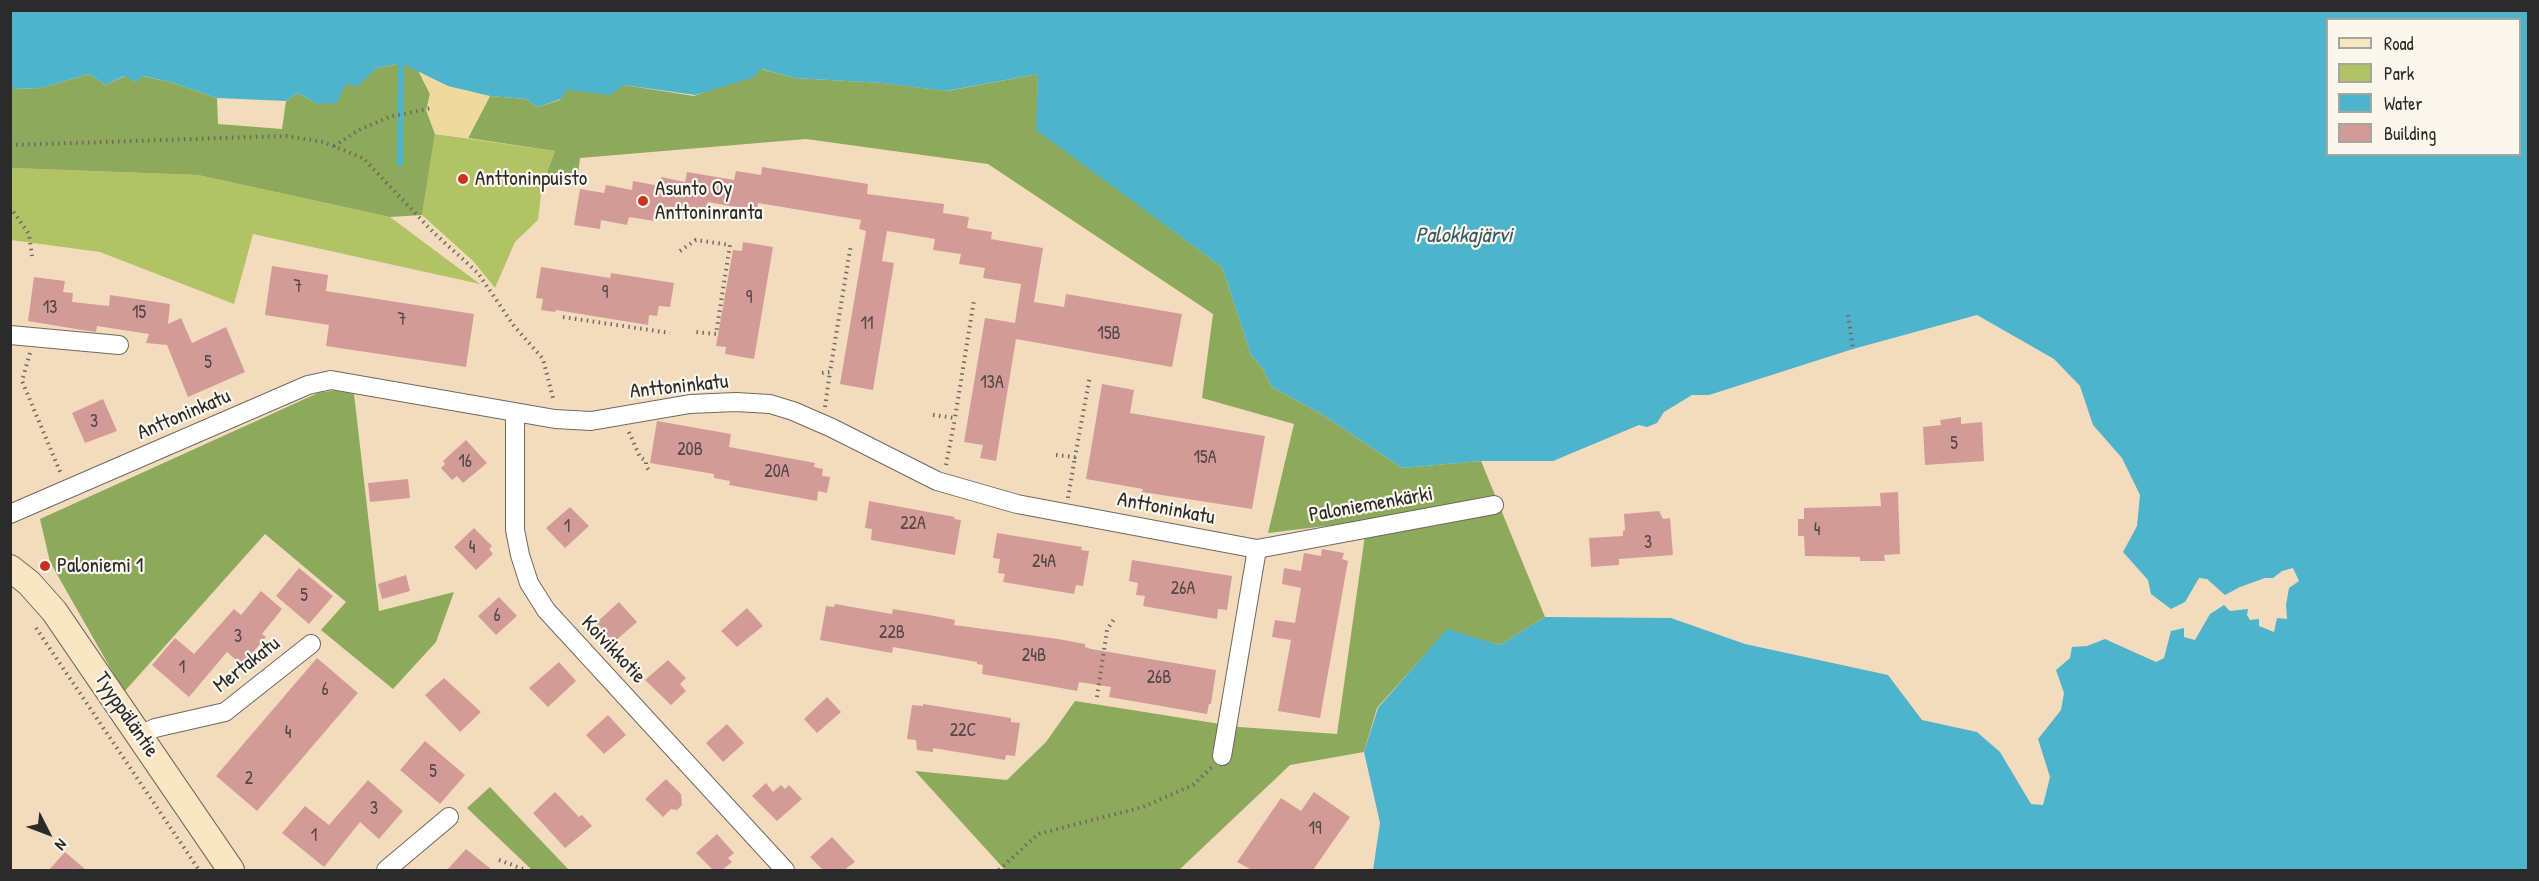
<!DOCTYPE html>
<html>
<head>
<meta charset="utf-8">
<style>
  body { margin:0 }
  #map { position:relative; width:2539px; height:881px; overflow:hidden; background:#f3dcbd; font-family:"Patrick Hand",sans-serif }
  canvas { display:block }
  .frame { position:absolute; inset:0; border:12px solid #2b2b2b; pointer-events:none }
  .legend { position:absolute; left:2326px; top:18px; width:195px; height:138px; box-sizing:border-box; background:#fbf7ec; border:2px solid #a8a59f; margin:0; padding:8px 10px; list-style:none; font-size:18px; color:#2b2b2b }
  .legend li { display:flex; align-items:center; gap:12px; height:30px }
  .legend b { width:30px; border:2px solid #a8a59f }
  .north { position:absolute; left:18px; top:803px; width:60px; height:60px; -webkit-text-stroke:4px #fbf7ec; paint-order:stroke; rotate:132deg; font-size:16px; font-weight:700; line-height:24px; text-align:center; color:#2b2b2b }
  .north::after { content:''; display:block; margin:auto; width:21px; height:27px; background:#2b2b2b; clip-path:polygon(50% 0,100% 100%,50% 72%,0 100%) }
</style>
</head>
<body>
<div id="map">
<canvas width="2539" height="881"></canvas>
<div class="frame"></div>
<ul class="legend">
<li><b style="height:8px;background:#f9e7c3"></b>Road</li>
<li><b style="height:16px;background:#b2c366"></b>Park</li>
<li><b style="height:16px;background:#4db4cb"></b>Water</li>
<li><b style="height:16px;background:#d39b97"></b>Building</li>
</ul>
<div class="north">N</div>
</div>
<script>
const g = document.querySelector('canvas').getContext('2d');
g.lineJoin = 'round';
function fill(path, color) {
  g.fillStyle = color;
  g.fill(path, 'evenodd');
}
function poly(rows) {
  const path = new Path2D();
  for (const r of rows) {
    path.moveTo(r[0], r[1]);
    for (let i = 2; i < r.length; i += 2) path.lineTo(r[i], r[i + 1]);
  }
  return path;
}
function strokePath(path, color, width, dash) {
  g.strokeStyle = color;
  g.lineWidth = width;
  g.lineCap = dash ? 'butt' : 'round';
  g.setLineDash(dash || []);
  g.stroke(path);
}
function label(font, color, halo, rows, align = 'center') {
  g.font = font + ' "Patrick Hand",sans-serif';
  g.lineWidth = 4.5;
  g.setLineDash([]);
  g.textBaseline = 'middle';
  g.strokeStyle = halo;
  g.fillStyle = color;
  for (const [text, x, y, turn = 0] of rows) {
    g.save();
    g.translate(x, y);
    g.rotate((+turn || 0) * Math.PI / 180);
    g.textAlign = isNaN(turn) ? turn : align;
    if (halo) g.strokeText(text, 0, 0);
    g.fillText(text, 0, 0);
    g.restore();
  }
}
fill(poly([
  [435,134,555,151,542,186,538,220,515,242,495,288,473,261,422,215],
  [11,168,198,175,390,217,480,284,253,234,234,304,100,252,11,240]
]), '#b2c366');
fill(poly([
  [401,63,418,70,430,94,427,110,435,134,422,215,390,217,198,175,11,168,11,89,41,88,89,74,106,85,125,76,136,82,142,76,170,82,217,98,218,124,282,129,286,101,298,93,318,104,346,84,357,86,377,68],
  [761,69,794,78,883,83,947,91,1038,74,1037,130,1222,267,1251,355,1263,369,1272,387,1325,416,1402,468,1481,461,1545,617,1500,645,1447,630,1377,708,1364,752,1290,765,1179,870,1005,870,915,771,1007,780,1046,742,1075,701,1239,727,1337,734,1367,521,1268,533,1294,424,1202,398,1213,314,988,164,806,139,580,158,577,182,542,186,555,151,468,138,490,96,526,99,538,107,560,100,567,90,624,85,694,96,722,85,751,78],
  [336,390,354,394,379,611,454,592,436,642,393,689,321,630,346,602,265,534,124,692,50,562,40,519,318,393],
  [490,787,569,870,532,870,467,808]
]), '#8da95b');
fill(poly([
  [418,70,448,86,490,96,468,138,435,134,426,110,430,94]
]), '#eeda9e');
fill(poly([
  [10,11,2528,11,2528,870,1373,870,1380,823,1364,752,1378,708,1447,629,1500,645,1545,617,1671,618,1745,644,1888,675,1922,720,1977,732,2000,752,2031,804,2043,805,2050,777,2038,739,2061,710,2064,693,2056,670,2070,658,2072,647,2087,646,2105,639,2156,662,2164,658,2171,631,2184,628,2184,637,2195,640,2210,614,2224,605,2230,611,2248,609,2247,615,2250,620,2259,619,2259,626,2274,632,2277,618,2287,619,2286,605,2289,588,2299,581,2293,568,2282,571,2273,578,2265,578,2240,587,2225,595,2207,579,2199,578,2185,602,2171,609,2151,594,2148,580,2123,552,2137,526,2140,495,2122,458,2093,425,2080,386,2054,359,1977,315,1853,349,1709,395,1692,395,1664,412,1657,423,1647,427,1639,425,1553,461,1481,461,1402,468,1325,416,1272,387,1263,369,1251,355,1222,267,1036,130,1038,74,946,91,882,83,794,78,762,69,752,78,695,95,624,85,610,95,567,90,561,99,538,107,526,99,490,96,448,86,401,63,377,68,357,87,346,84,337,103,318,104,298,93,286,101,217,98,170,82,143,76,136,82,124,76,106,85,89,74,41,88,11,89],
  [2328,20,2520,20,2520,154,2328,154]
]), '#4db4cb');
strokePath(poly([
  [400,163,401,63]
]), '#4db4cb', 6);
fill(poly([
  [762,167,868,184,867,194,944,204,943,213,969,217,967,228,992,232,991,239,1043,248,1034,302,1064,307,1066,294,1182,314,1172,367,1016,339,996,461,980,458,983,445,964,442,985,318,1015,323,1021,284,983,278,985,268,959,264,961,254,933,250,935,239,887,231,882,261,894,263,873,390,840,384,866,231,859,229,861,220,758,203,757,211,708,202,706,212,680,208,678,216,656,213,655,221,629,217,627,225,601,220,600,229,574,225,580,189,604,193,606,185,632,190,633,181,660,186,661,177,685,182,687,172,734,180,736,171,761,175],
  [743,242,773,247,754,359,725,354,726,347,716,346,733,250,742,251],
  [272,266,328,275,326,291,474,314,466,367,326,346,329,325,265,315],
  [541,267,610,278,611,273,674,283,670,307,659,306,657,316,649,315,648,325,556,310,555,312,541,310,543,299,536,298],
  [34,277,65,281,63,292,73,293,72,302,109,306,110,295,170,304,168,324,181,318,192,343,226,327,245,372,188,397,167,345,146,343,149,334,97,326,96,332,82,330,28,321],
  [1102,384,1134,390,1130,413,1265,436,1252,509,1142,492,1143,489,1086,479],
  [103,399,117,431,85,443,72,413],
  [1961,417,1961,424,1982,422,1984,461,1925,465,1923,427,1941,425,1940,420],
  [657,421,731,434,729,447,815,463,814,467,823,469,822,476,830,477,827,493,818,491,817,501,729,485,730,481,714,478,714,474,650,463],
  [466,440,487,463,463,483,457,476,452,480,441,468,445,464,443,461],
  [408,479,410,498,370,502,368,483],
  [1898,492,1900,554,1884,555,1885,561,1860,561,1860,557,1805,556,1804,536,1798,536,1798,519,1804,519,1804,508,1881,506,1880,493],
  [869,501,955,517,954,519,961,520,955,555,871,540,872,529,865,528],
  [570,507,589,526,565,548,546,528],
  [1659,511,1663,519,1670,518,1673,555,1619,559,1619,565,1591,567,1589,538,1623,536,1623,531,1625,530,1624,514],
  [474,528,492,546,489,549,493,554,476,570,454,547],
  [997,533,1082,547,1081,550,1089,551,1083,586,1076,585,1074,594,1003,582,1005,574,998,573,1000,559,993,558],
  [1322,549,1344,553,1342,559,1348,561,1320,718,1278,711,1291,640,1272,637,1275,620,1295,623,1301,588,1282,584,1284,568,1301,571,1304,553,1321,556],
  [1132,560,1232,576,1227,610,1218,609,1217,619,1143,606,1145,596,1136,595,1138,583,1129,581],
  [299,568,333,596,309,624,276,596],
  [406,575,410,591,382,599,378,584],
  [261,591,282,609,262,634,266,637,242,665,227,652,189,697,152,665,175,638,194,654,234,609,241,615],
  [499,597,517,616,496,635,478,616],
  [619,602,637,622,613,643,596,623],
  [835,604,892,614,893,609,929,615,955,620,954,625,1058,639,1085,644,1085,647,1091,649,1216,670,1211,704,1209,704,1207,714,1109,697,1111,687,1079,682,1077,691,1061,688,982,674,983,665,977,664,977,662,893,647,892,653,820,640,826,606,834,607],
  [747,608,763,626,737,647,721,631],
  [317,658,358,693,257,811,216,776],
  [668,660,686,678,680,684,686,691,671,705,645,680],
  [559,662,576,681,548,707,529,688],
  [444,678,481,712,460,732,425,695],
  [827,697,841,712,817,733,804,719],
  [923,704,1011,718,1011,722,1020,723,1015,756,1006,755,1005,760,933,748,933,752,917,750,916,740,907,739,912,705,923,706],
  [608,715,626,735,604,754,586,735],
  [727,724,744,743,723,762,706,743],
  [425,741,465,775,440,804,400,770],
  [666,779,681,794,682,805,677,810,671,809,663,817,645,799],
  [368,780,403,811,379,839,360,822,324,867,282,833,305,806,329,825],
  [766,783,773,792,781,785,785,789,789,785,802,799,777,821,752,796],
  [555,792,579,817,582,815,592,826,565,848,533,813],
  [1314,792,1350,817,1313,870,1252,870,1237,862,1281,798,1301,811],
  [717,834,734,853,728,858,732,862,722,870,713,870,696,853],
  [832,837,855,862,844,870,823,870,810,857],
  [466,849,492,870,447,870],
  [65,852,86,870,49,870]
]), '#d39b97');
const street = poly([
  [10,335,119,345],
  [515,414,515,530,520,555,529,583,546,610,785,870],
  [10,514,308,385,331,380,555,419,591,421,690,404,736,402,770,404,793,411,832,428,937,481,1017,504,1257,549,1494,505],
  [140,735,155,728,225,712,311,644],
  [1222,756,1257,549],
  [386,870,449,817]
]);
const secondary = poly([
  [10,568,29,583,54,611,231,870]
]);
strokePath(street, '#71695e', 20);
strokePath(secondary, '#71695e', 28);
strokePath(poly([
  [10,145,286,136,323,142,363,158,433,232,478,273,514,326,543,359,554,402],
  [334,146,359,130,389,117,431,108],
  [10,207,29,234,32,256],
  [680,251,696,240,730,245,716,334,696,332],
  [1848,315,1853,349],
  [563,317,670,333],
  [30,353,22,381,61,474],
  [822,373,830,372,851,244],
  [825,407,830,372],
  [933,415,955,418,974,300],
  [629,432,640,457,646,461,646,466,650,472],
  [1056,455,1075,457,1090,376],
  [946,465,955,418],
  [1068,498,1075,457],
  [36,628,199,870],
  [1097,697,1107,630,1114,619],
  [499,860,526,870],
  [999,870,1038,834,1143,807,1193,785,1212,767]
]), '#71695e', 4, [1.5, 4.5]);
strokePath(street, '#fff', 18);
strokePath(secondary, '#f9e7c3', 26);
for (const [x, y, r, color] of [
  [463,179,6,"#c8321e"],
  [643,201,6,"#c8321e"],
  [45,566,6,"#c8321e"]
]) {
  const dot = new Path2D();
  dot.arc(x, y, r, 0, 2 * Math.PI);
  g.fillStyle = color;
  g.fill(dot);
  strokePath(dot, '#fbf7ec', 2);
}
label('18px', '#554746', null, [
  ["7",298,287],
  ["9",605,293],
  ["9",749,298],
  ["13",50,308],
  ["15",139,313],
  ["7",402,320],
  ["11",867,324],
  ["15B",1109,334],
  ["5",208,363],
  ["13A",992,383],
  ["3",94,422],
  ["5",1954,444],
  ["20B",690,450],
  ["15A",1205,458],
  ["16",465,462],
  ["20A",777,472],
  ["22A",913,524],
  ["1",567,527],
  ["4",1817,530],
  ["3",1648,543],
  ["4",472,548],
  ["24A",1044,562],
  ["26A",1183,589],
  ["5",304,596],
  ["6",497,616],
  ["22B",892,633],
  ["3",238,637],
  ["24B",1034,656],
  ["1",182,668],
  ["26B",1159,678],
  ["6",325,690],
  ["22C",963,731],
  ["4",288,733],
  ["5",433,772],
  ["2",249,779],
  ["3",374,809],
  ["19",1315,829],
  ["1",314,836]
]);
label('21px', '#2b2b2b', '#fbf7ec', [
  ["Anttoninpuisto",475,179],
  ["Asunto Oy",655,189],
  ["Anttoninranta",655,213],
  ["Paloniemi 1",57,566]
], 'left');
label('21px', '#2b2b2b', '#fbf7ec', [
  ["Anttoninkatu",679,387,-6],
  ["Anttoninkatu",184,415,-23],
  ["Paloniemenkärki",1371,505,-10],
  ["Anttoninkatu",1166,509,11],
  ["Koivikkotie",613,650,47],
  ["Mertakatu",247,665,-38],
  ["Tyyppäläntie",126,715,56]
]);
label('italic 22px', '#375b63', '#fbf7ec', [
  ["Palokkajärvi",1464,236]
]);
</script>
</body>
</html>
